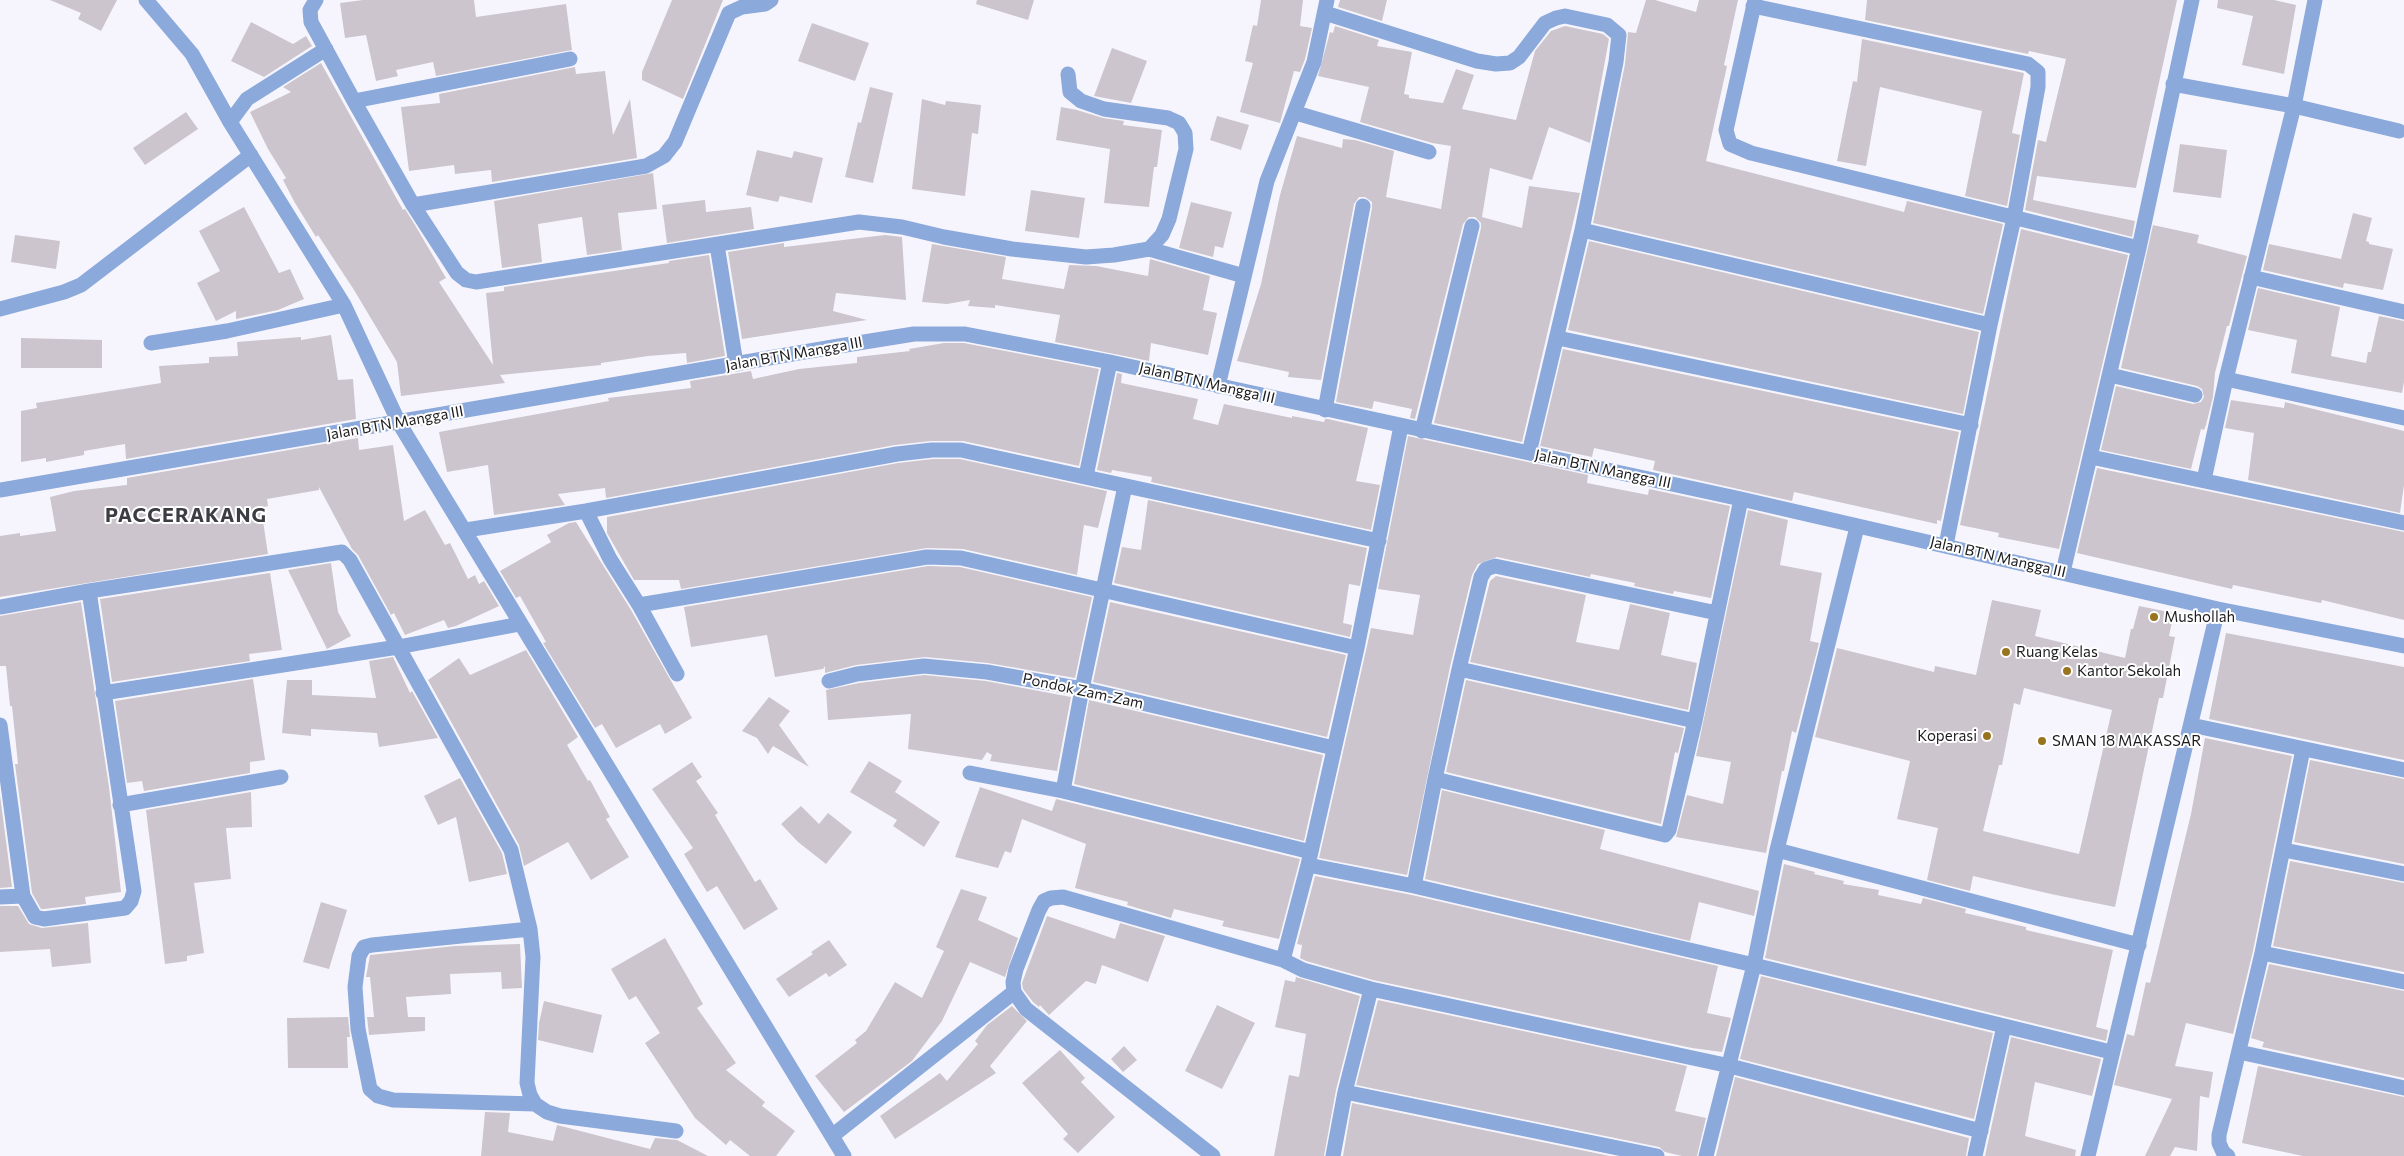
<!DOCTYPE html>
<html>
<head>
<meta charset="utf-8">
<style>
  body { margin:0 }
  canvas { display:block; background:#f6f5fe }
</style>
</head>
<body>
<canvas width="2404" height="1156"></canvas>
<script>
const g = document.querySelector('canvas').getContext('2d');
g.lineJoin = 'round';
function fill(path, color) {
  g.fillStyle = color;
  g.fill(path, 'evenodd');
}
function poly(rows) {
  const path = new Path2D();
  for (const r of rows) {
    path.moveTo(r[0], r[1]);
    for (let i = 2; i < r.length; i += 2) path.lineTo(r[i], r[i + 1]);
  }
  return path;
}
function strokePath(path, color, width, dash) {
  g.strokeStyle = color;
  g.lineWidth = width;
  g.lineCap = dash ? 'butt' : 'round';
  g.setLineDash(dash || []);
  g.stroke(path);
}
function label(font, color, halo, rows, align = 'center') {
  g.font = font + ' Commissioner,sans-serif';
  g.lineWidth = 4;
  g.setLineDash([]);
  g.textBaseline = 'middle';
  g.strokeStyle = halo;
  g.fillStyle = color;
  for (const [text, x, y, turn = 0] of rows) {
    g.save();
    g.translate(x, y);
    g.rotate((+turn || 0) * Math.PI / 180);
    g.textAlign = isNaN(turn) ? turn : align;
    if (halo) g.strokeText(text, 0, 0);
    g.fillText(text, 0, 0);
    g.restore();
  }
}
fill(poly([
  [50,0,117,0,101,31,78,19,81,13],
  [363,0,474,0,476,17,566,4,572,50,436,76,433,62,396,70,398,76,376,81,366,35,345,38,340,3],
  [672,0,723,0,683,99,642,80,642,72],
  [977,0,1034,0,1028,20,976,4],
  [1261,0,1303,0,1300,26,1312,28,1305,59,1300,72,1294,71,1280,123,1240,112,1253,63,1245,61,1253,25,1257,26],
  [1340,0,1387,0,1382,21,1338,7],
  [1646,0,1655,0,1696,12,1699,0,1738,0,1724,65,1727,66,1706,161,1904,212,1907,201,2003,224,1983,314,1593,223,1625,64,1628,32,1636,33],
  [1867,0,2177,0,2136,188,2037,176,2033,200,2135,221,2132,237,2025,210,2038,140,2046,142,2066,59,2029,51,2028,54,1865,20],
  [2218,0,2274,0,2296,5,2284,74,2242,65,2253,16,2217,8],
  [251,22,293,44,306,36,312,46,264,77,231,61],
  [812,23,869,43,855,81,798,61],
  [1335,26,1379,40,1377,46,1412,52,1404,94,1409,95,1409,98,1443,103,1456,69,1474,75,1462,109,1516,120,1535,51,1551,31,1565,26,1603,34,1609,39,1590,143,1549,127,1532,180,1490,168,1482,217,1522,228,1529,186,1580,193,1522,442,1434,423,1481,228,1481,223,1475,217,1469,217,1463,224,1415,419,1410,418,1412,409,1374,401,1372,409,1336,402,1372,208,1372,202,1365,197,1359,197,1354,204,1321,380,1288,377,1289,372,1237,361,1261,284,1280,195,1297,136,1342,148,1343,139,1355,140,1394,151,1386,197,1441,209,1451,146,1432,143,1360,122,1369,87,1318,76,1330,32,1333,33],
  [1862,39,2024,73,2012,133,2020,135,2007,206,1965,196,1982,111,1880,87,1866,166,1837,161,1853,81,1857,82],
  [1112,48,1147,61,1131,103,1094,96],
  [321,63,403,210,405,209,415,225,446,278,439,282,493,365,486,293,504,291,504,287,669,263,669,261,709,255,725,356,687,363,686,353,648,356,601,363,601,365,500,375,505,383,401,396,397,362,354,290,318,235,316,237,295,203,283,180,286,178,268,149,250,112,291,92,283,87],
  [575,67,576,74,605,71,613,135,630,99,637,158,492,182,491,170,455,174,454,165,409,171,401,107,440,103,439,94],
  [870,87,893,93,873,183,845,177,858,122,861,123],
  [922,99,945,105,946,101,981,105,978,134,972,133,965,196,912,189],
  [1061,107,1077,110,1103,118,1124,121,1123,125,1162,130,1157,167,1154,167,1149,207,1104,203,1110,149,1056,140],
  [186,112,198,129,145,165,133,148],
  [1217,116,1249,125,1241,150,1210,140],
  [2180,144,2227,150,2221,198,2173,192],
  [757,150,792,158,794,151,823,158,812,203,780,196,778,202,746,195],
  [653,173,657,209,618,213,622,250,587,255,582,217,538,224,542,262,502,268,494,201],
  [1031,190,1085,198,1079,238,1025,231],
  [705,200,706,212,751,207,754,229,667,243,662,205],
  [1191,202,1232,212,1223,248,1215,246,1213,257,1179,248],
  [244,207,279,273,290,269,304,299,278,310,236,319,236,311,216,321,197,283,220,271,199,231],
  [2353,213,2372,218,2366,241,2369,242,2369,244,2393,249,2383,290,2344,283,2343,288,2263,270,2269,244,2341,259],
  [2153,225,2199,235,2197,243,2247,256,2229,326,2227,326,2215,373,2213,397,2206,425,2204,430,2201,429,2191,469,2101,450,2116,386,2193,404,2201,402,2204,397,2202,389,2197,386,2121,368],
  [2021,229,2128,255,2059,549,1998,537,1999,533,1960,525],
  [15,235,60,241,56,269,11,262],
  [885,235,902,237,906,300,836,293,833,311,867,320,742,339,728,252,784,243,784,247],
  [1589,241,1979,332,1963,414,1568,330],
  [932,244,1006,257,1002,279,1064,289,1069,265,1096,266,1148,276,1150,259,1210,276,1203,310,1217,313,1208,355,1151,343,1149,361,1055,342,1060,315,995,305,995,308,968,306,970,300,947,304,922,302],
  [2258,288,2340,307,2331,356,2366,363,2368,352,2371,352,2379,316,2404,321,2404,382,2402,393,2291,373,2297,340,2248,330],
  [331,335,338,380,353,379,356,419,126,459,125,444,84,451,84,455,46,462,46,458,21,462,21,411,37,408,36,403,161,383,159,366,209,363,209,357,238,356,237,342,301,337,301,340],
  [21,338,102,340,102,368,21,368],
  [944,343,964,343,1099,369,1079,466,963,441,931,441,895,445,606,498,605,488,558,494,565,505,494,515,488,465,447,472,439,432,609,401,608,398,691,388,690,381,751,371,753,379,799,369,857,363,857,357,910,351,909,349],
  [1563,349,1959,432,1941,521,1937,520,1937,524,1794,492,1792,501,1653,470,1655,461,1594,448,1592,457,1540,446],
  [1117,373,1122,374,1121,383,1198,399,1193,419,1218,425,1224,404,1292,418,1292,416,1324,422,1325,419,1328,419,1368,428,1356,481,1380,485,1371,530,1151,482,1152,477,1112,470,1111,473,1097,470],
  [2231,400,2284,408,2285,402,2404,431,2404,485,2400,513,2248,480,2254,433,2225,428],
  [1408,436,1588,475,1587,483,1648,495,1649,489,1730,506,1711,598,1674,591,1673,594,1634,586,1635,583,1591,574,1590,577,1497,557,1478,564,1472,575,1450,667,1407,875,1319,858,1371,628,1413,635,1420,595,1378,589],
  [358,438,359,450,393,445,404,521,425,510,445,545,450,543,468,579,475,575,479,584,484,581,499,606,456,626,448,628,444,620,405,635,394,613,391,615,358,555,352,549,319,487,319,490,267,499,268,506,261,508,268,554,0,597,0,536,20,533,20,536,56,531,50,497,74,491,127,485,127,478],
  [933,459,960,459,1107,491,1098,528,1084,525,1077,575,963,549,927,548,681,589,679,580,634,580,607,533,607,517,898,463],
  [2097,468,2404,532,2404,620,2322,600,2321,603,2233,585,2232,589,2077,553],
  [1148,500,1367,548,1360,586,1349,584,1343,623,1352,625,1350,637,1114,583,1122,547,1141,550],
  [1748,510,1788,520,1780,565,1822,573,1810,641,1819,643,1796,733,1792,731,1784,771,1782,771,1766,853,1676,837,1687,795,1723,804,1731,762,1696,756],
  [576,522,631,610,692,718,665,734,660,724,616,748,602,724,595,728,543,643,546,642,520,596,516,598,500,571,551,542,547,535,569,523],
  [331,563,338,612,351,636,327,649,288,570],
  [928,566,960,567,1092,597,1075,678,988,663,925,657,856,665,825,673,825,666,823,669,775,677,767,635,691,647,684,607],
  [270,573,282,650,249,654,250,661,112,682,100,599],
  [1496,576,1586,595,1576,642,1619,650,1630,604,1670,613,1661,655,1697,663,1688,710,1470,662,1490,581],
  [1992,600,2041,610,2035,636,2125,658,2131,629,2133,629,2139,606,2174,613,2169,636,2175,637,2163,698,2159,698,2115,907,2051,894,1973,876,1970,891,1927,880,1938,828,1897,819,1910,761,1815,737,1837,648,1934,672,1935,666,1976,675],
  [2024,688,2112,710,2079,854,1983,831,1999,765,2002,765,2014,703,2020,705],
  [81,602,109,787,121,892,85,897,86,904,44,909,41,909,32,893,15,764,18,764,12,706,10,706,6,666,0,666,0,616],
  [1110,602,1346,655,1327,737,1093,682],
  [2226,633,2404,667,2404,760,2209,719],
  [526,650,578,737,567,745,588,781,590,780,610,817,606,819,629,857,591,880,568,842,524,866,519,845,428,680,459,658,470,675],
  [393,657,410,693,412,691,438,738,379,747,377,733,311,729,311,736,282,733,287,680,312,680,312,695,376,698,369,661],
  [924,675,986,681,1071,697,1057,771,990,761,992,755,987,752,982,760,908,749,911,714,828,720,826,690,859,683],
  [253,679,265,760,250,762,250,773,144,791,142,781,127,783,115,701],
  [1466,680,1684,728,1678,753,1675,752,1661,824,1446,772],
  [769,697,790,711,779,725,809,767,773,746,768,754,757,738,742,731],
  [1089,700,1323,755,1304,841,1074,784],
  [2205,738,2292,756,2253,951,2233,1034,2186,1023,2175,1066,2213,1072,2209,1098,2200,1096,2197,1151,2175,1147,2170,1156,2145,1156,2172,1099,2114,1085,2127,1034,2134,1036,2146,982,2150,983,2191,814],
  [2310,760,2404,779,2404,864,2294,842],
  [869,761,902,781,895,792,940,822,924,847,893,826,897,820,850,792],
  [692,762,702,777,696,781,718,813,715,815,755,882,760,879,778,909,744,930,717,886,707,892,684,854,693,848,652,789],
  [460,778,502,853,507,874,469,882,456,817,438,825,424,796],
  [980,787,1052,811,1056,799,1300,859,1279,939,1222,926,1224,921,1174,909,1171,918,1127,905,1128,902,1075,888,1086,844,1022,819,1011,853,1005,851,998,868,955,857],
  [1442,790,1605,830,1600,849,1759,891,1754,916,1699,902,1690,941,1425,879],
  [251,792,252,827,226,828,231,879,194,883,204,953,187,956,187,961,165,964,146,810],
  [0,795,12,887,0,888],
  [801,806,819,824,828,813,852,832,826,864,798,842,781,824],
  [2290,861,2404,883,2404,972,2273,946],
  [1784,864,1815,872,1814,874,1844,881,1843,884,1879,890,1878,895,1921,904,1923,898,1966,909,1965,913,2026,927,2026,930,2113,950,2096,1027,2108,1030,2106,1041,1765,958],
  [1315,876,1412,895,1718,966,1707,1013,1731,1018,1722,1052,1692,1048,1373,980,1306,961,1300,958,1302,945,1297,944],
  [961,889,987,897,978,920,1018,938,1005,977,970,962,942,1021,912,1061,844,1112,815,1076,857,1043,855,1040,866,1031,895,982,922,998,944,951,936,947],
  [321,902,347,910,329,969,303,962],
  [0,906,18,906,29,924,42,928,88,923,91,963,52,967,50,949,0,952],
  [1047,916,1115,939,1120,923,1165,936,1148,982,1102,965,1096,984,1086,981,1049,1015,1040,1005,1039,1007,1033,1002,1023,989,1022,983],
  [665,938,703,1004,697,1008,736,1063,726,1070,765,1102,762,1106,795,1131,776,1156,750,1156,730,1140,726,1145,695,1118,645,1043,660,1033,636,996,629,1000,611,969],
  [829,940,847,965,829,977,826,973,789,997,776,979,813,954,811,952],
  [520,944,522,988,502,989,501,972,450,974,451,994,406,997,408,1017,425,1017,425,1031,369,1035,367,1017,374,1017,370,977,366,977,370,955,455,946],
  [2269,964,2404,991,2404,1078,2262,1047,2264,1042,2251,1038],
  [1761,976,1993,1033,1974,1119,1740,1059],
  [1296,977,1360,996,1336,1090,1324,1156,1274,1156,1289,1075,1299,1077,1306,1034,1275,1027,1285,980,1295,982],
  [1378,1000,1687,1066,1675,1111,1706,1118,1697,1156,1682,1156,1665,1152,1659,1147,1356,1085],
  [544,1001,602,1015,593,1053,538,1040,539,1023],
  [1217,1005,1255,1023,1222,1089,1185,1071],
  [1012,1006,1027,1021,990,1066,996,1073,895,1139,880,1116,940,1073,947,1081,978,1044,975,1041,987,1025],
  [348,1017,350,1037,347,1037,348,1068,288,1068,287,1018],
  [2011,1037,2101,1059,2092,1096,2035,1082,2025,1136,2076,1150,2075,1156,1985,1156],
  [1124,1046,1137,1060,1123,1072,1111,1059],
  [1060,1050,1085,1078,1081,1082,1115,1117,1078,1153,1063,1139,1068,1134,1022,1083],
  [2258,1066,2404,1097,2404,1156,2303,1156,2242,1143],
  [1735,1077,1969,1138,1966,1156,1716,1156],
  [1352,1103,1610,1156,1343,1156],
  [485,1112,510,1113,508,1132,553,1141,557,1125,650,1149,655,1138,677,1140,708,1156,481,1156]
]), '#ccc5cd');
strokePath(poly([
  [146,0,192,54,230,122,344,305,399,423,844,1156],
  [316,0,310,10,311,22,354,101,413,205,457,273,466,280,476,282,859,222,902,227,944,237,1012,249,1086,257,1114,255,1149,249,1162,235,1169,219,1186,149,1185,133,1179,123,1168,118,1104,109,1081,101,1070,92,1068,74],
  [1755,0,1726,130,1730,144,1751,153,2139,248],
  [1753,6,2028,64,2038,72,2038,87,2014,218,1990,325,1946,545],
  [1325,13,1477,61,1496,64,1510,63,1519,57,1545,23,1556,18,1565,16,1607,25,1619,35,1616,62,1582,230,1529,453],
  [2173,84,2294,106,2399,131],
  [354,101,570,59],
  [1296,113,1429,152],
  [230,122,247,99,326,49],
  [413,205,646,166,664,156,675,142,729,13,742,7,765,4,771,0],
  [1582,230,1990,325],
  [717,245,736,364],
  [1149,249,1244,276],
  [2251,277,2404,312],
  [0,309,64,292,81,285,251,155],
  [1558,338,1971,425],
  [151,343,227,331,344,305],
  [2110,375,2195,395],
  [2226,379,2404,418],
  [1218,386,1267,181,1314,62,1327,0],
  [1325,410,1363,206],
  [1422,431,1472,226],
  [2091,457,2404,523],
  [1086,476,1110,362],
  [2204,480,2226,379,2294,106,2315,0],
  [0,490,833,347,914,334,965,334,1110,362,1741,499,2218,609,2404,646],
  [586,511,610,559,639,605,677,674],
  [466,530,586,511,897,454,932,450,961,450,1379,541],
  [2063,572,2139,248,2192,0],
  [639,605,927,557,961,558,1357,648],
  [0,607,89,591,342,552,350,560,511,850,530,929,533,957,527,1083,530,1095,535,1104,547,1112,560,1116,676,1131],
  [1459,669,1695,721],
  [829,681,857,674,924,666,987,672,1082,689,1334,748],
  [103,693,398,647,520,624],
  [0,725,23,896],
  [2191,725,2404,770],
  [970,773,1063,791,1311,852],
  [1435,779,1665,835,1669,830,1695,721,1741,499],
  [1063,791,1082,689,1125,486],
  [120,805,281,777],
  [1777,850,2139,945],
  [2284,850,2404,874],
  [1308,865,1414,886,1754,965,2111,1052],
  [1414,886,1435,779,1459,669,1481,577,1486,569,1495,566,1717,613],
  [0,897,23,896,35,917,44,919,125,908,131,901,134,891,89,591],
  [530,929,372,945,364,947,359,956,355,987,358,1029,370,1089,378,1096,393,1100,535,1104],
  [2262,953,2404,982],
  [1283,960,1308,865,1357,648,1401,426],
  [2239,1052,2404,1088],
  [1345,1092,1657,1156],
  [832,1136,1014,992],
  [1213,1156,1026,1009,1014,992,1013,982,1016,969,1039,910,1044,901,1051,898,1063,897,1283,960,1303,970,1371,989,1730,1066,1981,1131],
  [1333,1156,1345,1092,1371,989],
  [1706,1156,1754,965,1777,850,1857,527],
  [1975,1156,2004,1026],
  [2088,1156,2218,609],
  [2228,1156,2223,1152,2219,1143,2219,1135,2262,953,2303,749]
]), '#8ba9da', 15);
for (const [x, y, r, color] of [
  [2154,617,5,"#98741e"],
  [2006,652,5,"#98741e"],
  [2067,671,5,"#98741e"],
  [1987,736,5,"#98741e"],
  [2042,741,5,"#98741e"]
]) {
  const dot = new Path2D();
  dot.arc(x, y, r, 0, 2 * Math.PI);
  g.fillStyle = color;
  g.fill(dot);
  strokePath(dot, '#fff', 2);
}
label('15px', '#1c1b1e', '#fff', [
  ["Jalan BTN Mangga III",794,354,-10],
  ["Jalan BTN Mangga III",1207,383,13],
  ["Jalan BTN Mangga III",395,423,-10],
  ["Jalan BTN Mangga III",1603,469,12],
  ["Jalan BTN Mangga III",1998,557,13],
  ["Pondok Zam-Zam",1083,691,12]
]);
label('15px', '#1c1b1e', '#fff', [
  ["Mushollah",2164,617],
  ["Ruang Kelas",2016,652],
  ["Kantor Sekolah",2077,671],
  ["Koperasi",1977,736,"right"],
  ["SMAN 18 MAKASSAR",2052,741]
], 'left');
g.letterSpacing = '1px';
label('bold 20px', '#3c3c43', '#fff', [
  ["PACCERAKANG",186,515]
]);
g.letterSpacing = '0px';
</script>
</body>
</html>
